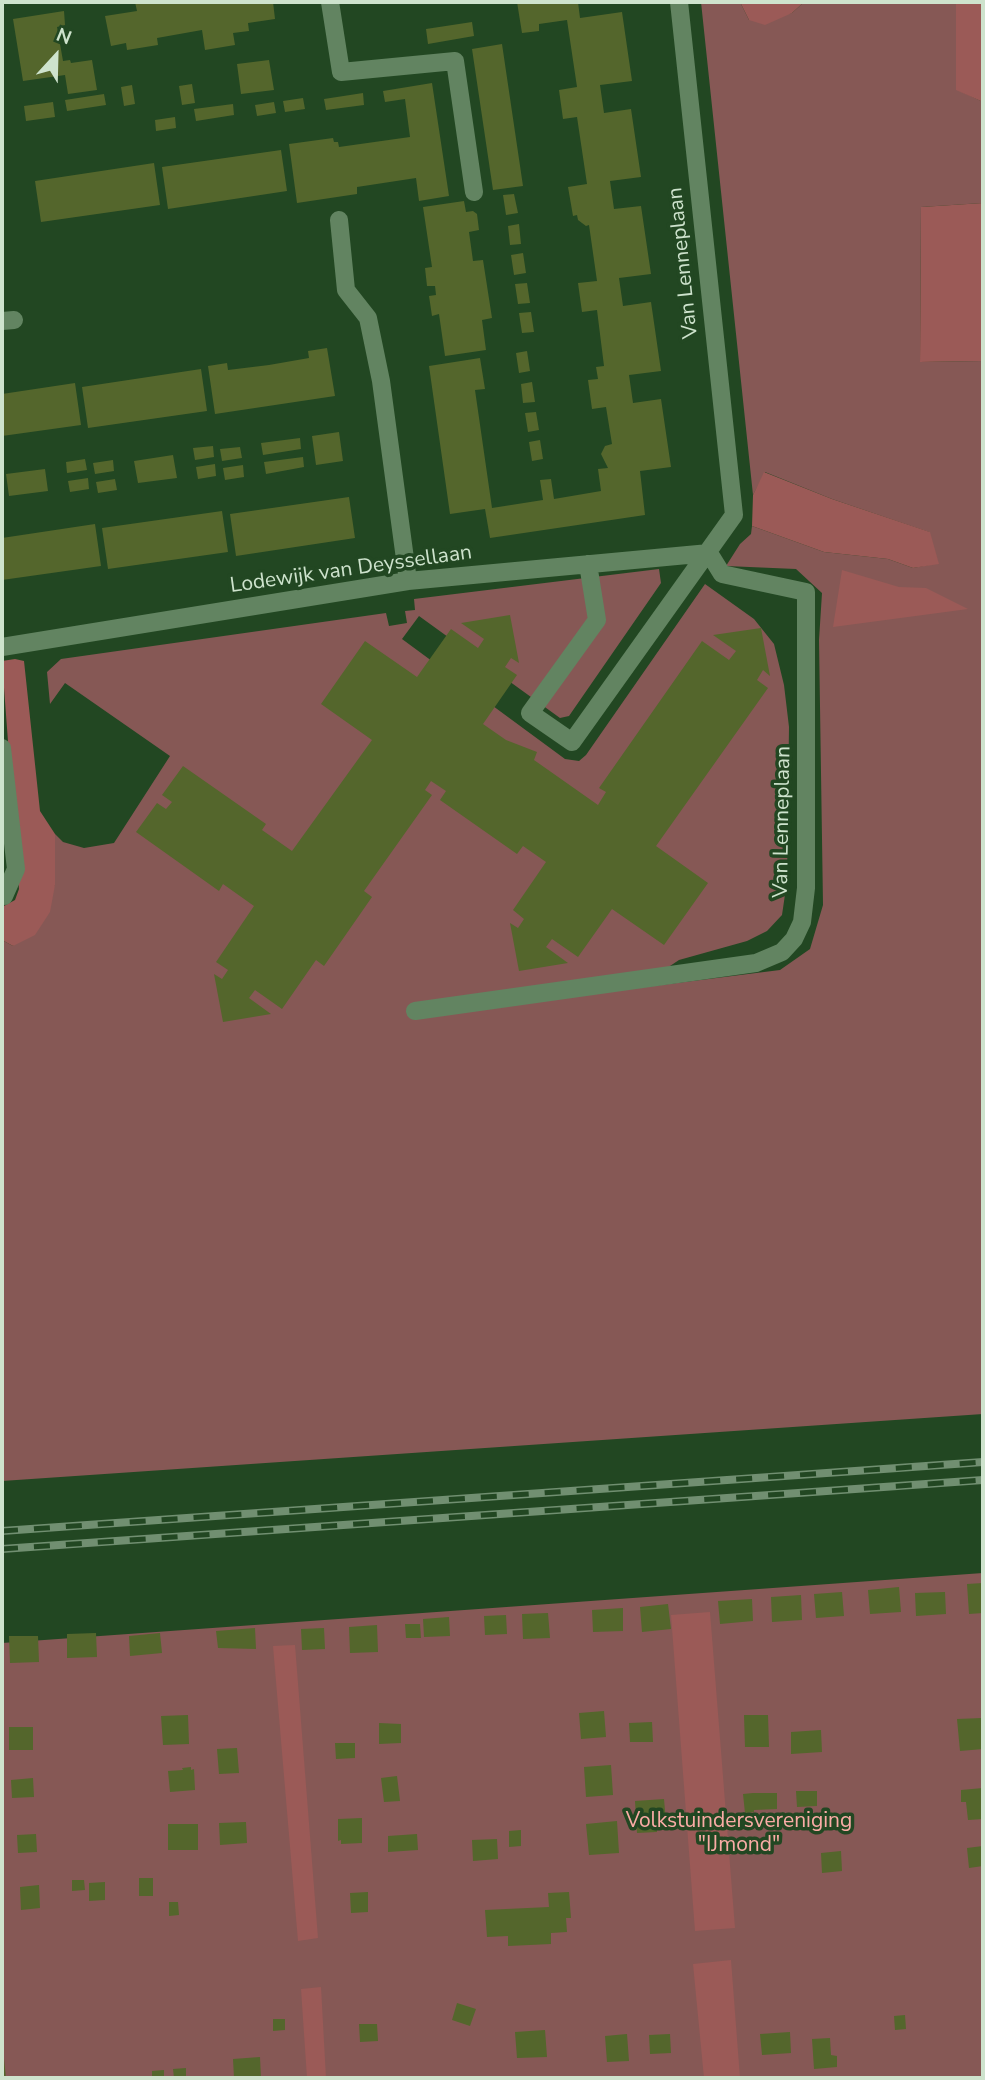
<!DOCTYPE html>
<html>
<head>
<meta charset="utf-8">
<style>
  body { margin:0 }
  #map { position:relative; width:985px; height:2080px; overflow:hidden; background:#224722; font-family:"Nunito Sans",sans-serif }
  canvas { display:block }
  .frame { position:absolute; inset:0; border:4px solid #cee3cd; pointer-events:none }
  .north { position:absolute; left:21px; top:21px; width:70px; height:70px; -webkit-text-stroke:5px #224722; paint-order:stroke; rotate:22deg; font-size:19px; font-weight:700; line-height:28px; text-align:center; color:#cee3cd }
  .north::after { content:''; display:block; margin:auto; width:24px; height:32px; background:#cee3cd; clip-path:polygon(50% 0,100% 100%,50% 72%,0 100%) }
</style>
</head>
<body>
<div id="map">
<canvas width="985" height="2080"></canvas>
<div class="frame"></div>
<div class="north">N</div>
</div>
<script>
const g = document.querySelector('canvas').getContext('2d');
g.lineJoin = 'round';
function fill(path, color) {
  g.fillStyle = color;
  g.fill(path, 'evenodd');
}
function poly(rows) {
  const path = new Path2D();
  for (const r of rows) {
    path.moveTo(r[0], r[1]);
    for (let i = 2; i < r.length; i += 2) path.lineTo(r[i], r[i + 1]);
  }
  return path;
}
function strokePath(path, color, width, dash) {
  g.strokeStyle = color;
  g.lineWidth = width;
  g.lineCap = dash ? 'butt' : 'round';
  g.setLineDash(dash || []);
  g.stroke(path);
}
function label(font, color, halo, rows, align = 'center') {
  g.font = font + ' "Nunito Sans",sans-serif';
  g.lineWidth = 7;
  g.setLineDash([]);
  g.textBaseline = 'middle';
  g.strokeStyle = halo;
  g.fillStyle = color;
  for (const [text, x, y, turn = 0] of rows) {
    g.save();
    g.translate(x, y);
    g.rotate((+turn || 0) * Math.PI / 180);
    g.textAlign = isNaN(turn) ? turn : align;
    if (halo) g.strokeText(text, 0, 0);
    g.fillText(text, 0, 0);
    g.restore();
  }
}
fill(poly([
  [701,2,740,2,749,20,792,13,804,2,956,2,956,89,983,102,983,203,921,207,920,362,983,361,983,1414,2,1481,2,940,13,946,55,885,55,834,63,842,84,848,114,843,170,756,65,683,50,704,47,672,61,659,386,613,389,626,407,623,405,611,415,610,414,599,659,569,661,583,569,716,560,718,419,616,402,639,565,759,579,761,586,755,705,584,754,619,774,644,784,685,789,727,787,881,782,915,767,931,747,941,679,960,637,988,780,970,810,949,823,905,819,640,822,593,796,569,726,566,740,544,751,534,752,526,824,552,888,559,913,568,938,563,929,532,832,499,765,472,753,495],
  [983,1573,983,2078,2,2078,2,1643]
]), '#865855');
fill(poly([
  [740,2,804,2,792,13,765,25,749,20],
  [956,2,983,2,983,102,956,90],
  [983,203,983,361,920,362,921,207],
  [764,472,832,499,930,532,939,564,913,568,888,559,824,552,752,526,753,495],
  [842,570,899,587,926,588,968,609,833,627],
  [15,659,24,661,40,811,55,834,55,885,50,912,35,935,13,946,2,940,2,907,15,900,19,889,2,661],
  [710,1612,735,1928,695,1931,671,1615],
  [295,1645,318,1938,298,1941,273,1646],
  [731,1960,740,2078,704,2078,693,1964],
  [321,1987,326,2078,307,2078,301,1989]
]), '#9b5a57');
fill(poly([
  [135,2,273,2,275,19,248,23,249,31,233,33,235,45,205,50,202,30,157,38,158,45,127,50,126,43,111,46,105,16,137,11],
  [517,2,578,2,580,18,622,12,632,81,600,85,604,113,631,109,641,177,610,181,614,209,641,206,651,274,619,278,623,306,651,302,661,371,629,375,633,403,661,399,671,467,640,471,645,515,490,538,485,509,450,514,429,366,480,358,485,389,475,390,492,508,543,500,540,480,551,479,554,499,601,491,598,469,608,468,601,454,605,446,612,444,606,407,592,409,588,380,598,379,596,367,604,366,597,310,582,312,578,283,597,281,589,225,586,226,578,220,577,215,573,216,568,187,587,184,577,117,563,119,559,90,577,87,567,20,539,24,539,31,522,33],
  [64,11,65,25,57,27,63,61,70,60,71,63,92,60,97,90,68,94,65,75,23,81,13,19],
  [472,22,474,36,428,44,426,29],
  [502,44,523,186,493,190,472,49],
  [269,60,274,90,241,94,237,64],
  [432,83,449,196,419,201,416,178,357,187,357,194,297,203,289,144,333,138,334,142,338,142,339,147,410,137,405,99,385,102,383,91],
  [192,84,195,103,182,105,179,86],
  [132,85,135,104,124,106,121,87],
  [363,93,364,105,326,110,324,99],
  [104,94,106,105,67,111,65,100],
  [303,98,305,109,285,112,283,101],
  [53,102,55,117,26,121,24,106],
  [274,102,276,113,257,116,255,105],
  [233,104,234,115,196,121,194,109],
  [175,117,176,128,156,131,155,120],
  [281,150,287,191,168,209,162,167],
  [154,163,160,205,41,222,35,181],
  [514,194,518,213,506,215,503,195],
  [464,201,466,212,473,211,477,214,479,230,469,232,473,261,483,260,492,318,482,320,486,350,445,356,439,314,432,316,429,296,436,295,435,286,427,286,425,268,432,267,423,207],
  [519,224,521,244,510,245,508,226],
  [523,253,526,273,514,275,511,255],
  [527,283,530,303,518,304,515,284],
  [531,312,534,332,522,333,519,313],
  [327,348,335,396,215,414,208,366,227,363,228,370,269,365,309,358,308,351],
  [527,351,530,371,519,373,516,353],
  [201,369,207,411,88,428,82,387],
  [532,382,535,402,523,403,521,384],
  [75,383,81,425,2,436,2,394],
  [536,412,539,430,528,432,525,413],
  [339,432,343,461,316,465,312,436],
  [300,438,301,449,263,455,261,443],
  [540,440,543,459,532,461,529,442],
  [213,446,214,457,195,460,193,448],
  [240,447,242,458,222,461,220,449],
  [173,455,177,478,138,483,134,461],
  [303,457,304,467,266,474,264,462],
  [85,459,87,470,67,473,66,462],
  [113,460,114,471,95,474,93,463],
  [215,464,216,476,198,479,196,467],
  [243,465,244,477,225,480,223,468],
  [45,469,48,491,9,496,6,474],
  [88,478,89,489,70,492,68,481],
  [115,479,117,490,98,493,96,482],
  [349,497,355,538,236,556,230,514],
  [222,511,228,552,108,569,102,528],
  [95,524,101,566,2,580,2,538],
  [510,615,519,663,511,658,505,667,517,675,483,724,506,740,537,752,534,760,598,805,606,792,599,788,702,641,729,660,736,651,713,635,761,628,770,676,763,670,757,680,768,688,656,846,708,883,664,945,612,909,578,957,552,939,546,947,568,963,519,971,510,923,518,928,524,919,513,910,546,862,523,846,517,854,440,800,446,791,431,781,425,790,432,795,364,891,372,897,324,966,316,960,282,1009,255,990,249,998,271,1014,223,1022,214,974,222,979,228,970,216,962,254,906,223,884,219,891,136,832,157,803,166,809,172,802,162,795,183,766,266,824,262,830,292,851,372,740,321,704,365,641,417,677,451,629,478,648,484,639,461,623],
  [983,1583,983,1613,969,1614,967,1584],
  [899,1587,901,1612,870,1614,868,1590],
  [842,1592,844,1616,816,1618,814,1594],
  [945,1592,946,1614,916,1616,915,1593],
  [801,1595,802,1620,772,1622,771,1597],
  [752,1599,753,1621,720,1624,718,1601],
  [668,1604,671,1629,642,1632,640,1607],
  [623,1608,623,1631,593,1632,592,1610],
  [548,1613,550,1638,523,1639,522,1614],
  [506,1615,507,1634,485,1635,484,1616],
  [449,1617,450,1636,424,1637,423,1619],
  [405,1624,420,1624,421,1638,406,1638],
  [377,1625,378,1652,350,1653,349,1627],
  [255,1628,256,1649,218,1648,216,1631],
  [324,1628,325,1649,302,1650,301,1629],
  [96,1633,97,1657,67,1658,67,1634],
  [160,1633,162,1653,130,1656,129,1636],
  [9,1636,38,1636,39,1662,10,1663],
  [604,1711,606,1737,581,1739,579,1713],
  [188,1715,189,1744,163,1745,161,1716],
  [744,1715,768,1715,769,1747,745,1747],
  [982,1718,983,1749,960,1751,957,1719],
  [652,1722,653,1742,630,1742,629,1723],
  [379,1723,401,1724,401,1743,379,1744],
  [9,1727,33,1727,33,1750,9,1750],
  [821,1730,822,1752,791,1754,791,1732],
  [335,1743,355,1743,355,1758,336,1759],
  [237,1748,239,1773,219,1774,217,1749],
  [611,1765,613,1795,586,1797,584,1767],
  [191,1767,191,1770,194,1769,195,1790,170,1792,168,1771,183,1770,182,1768],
  [397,1776,400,1801,384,1802,381,1778],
  [33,1778,34,1797,12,1798,11,1780],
  [983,1788,983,1819,968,1820,966,1802,961,1802,961,1790],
  [796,1791,817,1791,817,1806,797,1807],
  [753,1793,777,1793,777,1809,754,1810,754,1812,745,1813,743,1794],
  [664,1799,666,1822,656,1823,657,1832,637,1833,635,1801],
  [362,1818,362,1843,341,1844,341,1840,338,1841,338,1819],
  [617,1821,619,1853,589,1855,586,1824],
  [246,1822,247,1843,220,1845,219,1823],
  [168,1824,198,1824,198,1850,168,1850],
  [521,1830,521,1846,509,1847,509,1831],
  [36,1834,37,1852,18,1853,17,1835],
  [417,1834,418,1850,388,1852,388,1836],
  [497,1839,498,1859,473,1861,472,1840],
  [983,1846,983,1866,969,1868,967,1848],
  [841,1851,842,1871,822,1873,821,1853],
  [139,1878,153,1878,153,1896,139,1896],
  [72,1880,84,1880,85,1890,72,1891],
  [105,1882,105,1900,89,1901,89,1883],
  [39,1885,40,1908,21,1910,20,1887],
  [368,1892,368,1912,351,1913,350,1893],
  [569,1892,571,1918,566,1918,567,1932,551,1933,551,1944,508,1946,508,1936,487,1937,485,1910,549,1907,548,1893],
  [169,1902,178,1902,179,1915,169,1916],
  [457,2003,476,2009,470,2026,452,2020],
  [905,2015,906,2029,895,2030,894,2016],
  [273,2019,285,2019,285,2030,273,2031],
  [359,2024,377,2024,378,2041,360,2042],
  [545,2030,547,2057,517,2058,515,2032],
  [790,2032,791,2053,762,2055,760,2034],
  [627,2034,629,2061,607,2062,605,2036],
  [670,2034,671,2053,650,2054,649,2035],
  [830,2038,831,2055,837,2056,837,2067,814,2069,812,2039],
  [260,2057,261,2078,234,2078,233,2059],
  [2,2059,4,2059,6,2078,2,2078],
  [186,2068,186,2078,174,2078,173,2069],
  [164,2070,164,2078,152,2078,152,2071]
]), '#54662c');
strokePath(poly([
  [330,2,341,72,455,61,474,192],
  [339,220,346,290,368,318,381,381,408,581],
  [2,321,14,320],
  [588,564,597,620,530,713,572,742,734,515,679,2],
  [2,647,408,581,709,553,722,574,806,592,806,888,802,922,794,939,782,952,756,963,415,1011],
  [2,748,16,869,4,896,2,896]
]), '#628461', 18);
const rail = poly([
  [2,1531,983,1462],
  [2,1549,983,1480]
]);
strokePath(rail, '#718f71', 8);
strokePath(rail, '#224722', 5, [16]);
label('21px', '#cee3cd', '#224722', [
  ["Van Lenneplaan",684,263,-96],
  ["Lodewijk van Deyssellaan",351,570,-8],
  ["Van Lenneplaan",783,822,-89]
]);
label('21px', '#faaca6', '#224722', [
  ["Volkstuindersvereniging",739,1822],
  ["\"IJmond\"",739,1846]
]);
</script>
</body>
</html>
